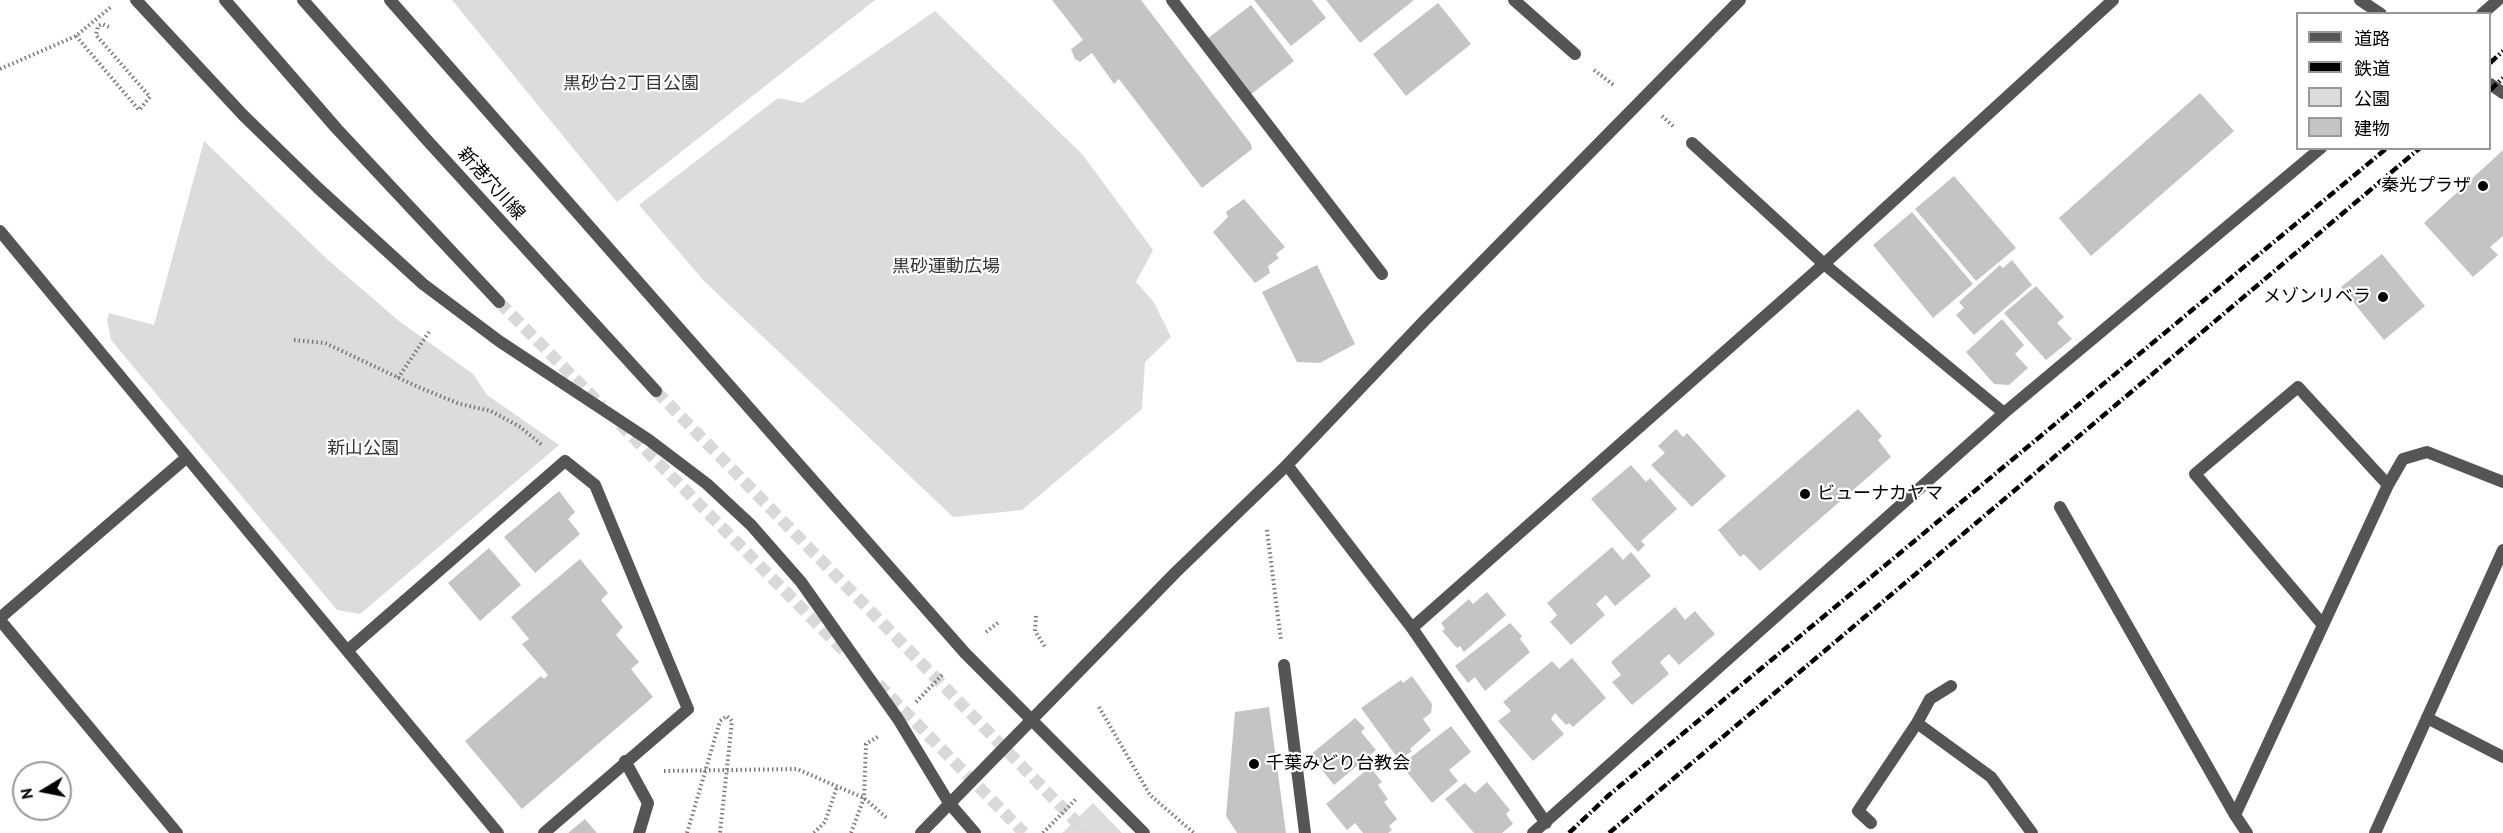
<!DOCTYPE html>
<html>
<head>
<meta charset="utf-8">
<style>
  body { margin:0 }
  #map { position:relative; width:2503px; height:833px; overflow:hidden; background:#fff; font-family:"PT Sans","Noto Sans JP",sans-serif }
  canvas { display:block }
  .legend { position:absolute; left:2296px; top:12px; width:195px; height:138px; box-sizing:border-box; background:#fff; border:2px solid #999; margin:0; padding:8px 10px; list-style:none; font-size:18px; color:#000 }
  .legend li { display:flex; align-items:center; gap:12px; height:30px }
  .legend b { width:30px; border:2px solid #999 }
  .north { position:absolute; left:12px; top:761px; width:60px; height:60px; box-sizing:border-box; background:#fff; border:2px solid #999; border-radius:50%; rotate:260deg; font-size:16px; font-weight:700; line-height:24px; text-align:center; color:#000 }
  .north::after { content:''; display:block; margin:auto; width:21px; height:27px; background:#000; clip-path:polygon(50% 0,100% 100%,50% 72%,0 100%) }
</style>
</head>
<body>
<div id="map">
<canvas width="2503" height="833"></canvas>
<ul class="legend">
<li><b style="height:8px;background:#555"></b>道路</li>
<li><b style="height:8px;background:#000"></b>鉄道</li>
<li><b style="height:16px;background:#dcdcdc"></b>公園</li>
<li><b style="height:16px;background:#c4c4c4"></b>建物</li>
</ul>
<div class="north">N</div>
</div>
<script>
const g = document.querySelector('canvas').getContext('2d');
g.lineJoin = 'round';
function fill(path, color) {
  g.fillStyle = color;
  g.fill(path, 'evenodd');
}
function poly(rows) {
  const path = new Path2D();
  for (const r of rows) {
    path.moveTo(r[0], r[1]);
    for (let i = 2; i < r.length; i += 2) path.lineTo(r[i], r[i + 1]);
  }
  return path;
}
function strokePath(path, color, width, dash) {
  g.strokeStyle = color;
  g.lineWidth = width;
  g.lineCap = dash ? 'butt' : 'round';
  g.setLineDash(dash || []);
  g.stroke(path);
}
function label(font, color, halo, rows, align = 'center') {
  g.font = font + ' "PT Sans","Noto Sans JP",sans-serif';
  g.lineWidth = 4.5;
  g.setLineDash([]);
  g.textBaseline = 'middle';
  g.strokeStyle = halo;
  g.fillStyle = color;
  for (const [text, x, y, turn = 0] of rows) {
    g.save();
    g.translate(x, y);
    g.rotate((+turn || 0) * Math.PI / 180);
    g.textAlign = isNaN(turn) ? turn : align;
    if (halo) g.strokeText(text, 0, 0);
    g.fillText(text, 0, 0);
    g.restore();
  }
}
fill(poly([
  [452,0,875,0,617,202],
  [935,11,1082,154,1153,250,1136,282,1153,301,1171,337,1145,362,1142,409,1022,510,953,517,703,280,639,205,778,98,802,103],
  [204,141,327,259,399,321,473,374,487,395,559,445,360,614,337,610,111,340,107,320,109,313,154,325],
  [1093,803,1122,833,1062,833]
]), '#dcdcdc');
fill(poly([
  [1052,0,1141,0,1251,144,1252,149,1202,188,1119,79,1114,84,1092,53,1080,62,1075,59,1071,49,1083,40],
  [1254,0,1312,0,1326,18,1291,46],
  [1326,0,1414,0,1360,43],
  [1438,3,1471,44,1406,96,1373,54],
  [1251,5,1294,61,1250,95,1207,39],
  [2200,93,2234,131,2091,256,2059,218],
  [2503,150,2503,236,2490,247,2498,255,2473,277,2424,223],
  [1954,176,2016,248,1976,281,1915,209],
  [1244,199,1285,247,1276,254,1279,258,1268,266,1270,273,1255,283,1213,232,1228,217,1226,212],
  [1912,212,1973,284,1933,318,1873,245],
  [2382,254,2425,306,2384,340,2341,287],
  [2012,260,2032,285,1974,335,1956,315,1964,308,1959,302,2000,265,2003,268],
  [1317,265,1355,344,1320,363,1297,362,1262,292],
  [2036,286,2064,317,2057,323,2072,339,2046,360,2004,313],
  [2002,319,2024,345,2015,354,2028,368,2009,385,1994,384,1966,352],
  [1858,409,1882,436,1878,440,1891,457,1760,571,1744,554,1740,557,1718,530],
  [1676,429,1683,437,1687,433,1726,476,1692,507,1651,465,1665,453,1658,446],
  [1631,465,1646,482,1650,478,1677,509,1641,541,1645,545,1638,552,1591,499],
  [559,491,575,512,568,519,580,534,535,573,504,537],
  [1612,547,1623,560,1631,552,1651,576,1615,606,1606,595,1596,604,1605,615,1571,645,1550,622,1557,615,1547,603],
  [489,548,521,585,480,621,448,583],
  [580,559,608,593,601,600,623,627,616,635,639,662,631,669,653,697,522,809,465,741,541,676,544,679,548,675,522,644,529,639,511,617],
  [1487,592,1506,615,1464,652,1460,646,1457,648,1442,631,1445,629,1441,623,1469,599,1473,604],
  [1675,607,1685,620,1695,611,1715,634,1679,665,1669,654,1660,662,1669,674,1632,705,1612,682,1621,675,1611,662],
  [1510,623,1522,636,1520,639,1530,652,1485,691,1475,677,1468,683,1455,666],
  [1572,658,1606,698,1573,727,1569,723,1566,725,1555,713,1551,719,1564,734,1533,761,1498,721,1511,711,1503,702,1552,661,1559,669],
  [1412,676,1432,704,1431,713,1423,719,1431,730,1410,749,1412,751,1399,760,1361,708,1401,680,1403,683],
  [1269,707,1286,833,1237,833,1226,816,1235,712],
  [1355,718,1365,728,1361,732,1376,750,1334,785,1310,755],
  [1451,726,1471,752,1449,770,1458,781,1432,803,1401,765],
  [1370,767,1382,782,1378,785,1388,799,1384,802,1397,819,1389,826,1392,830,1388,833,1363,833,1355,823,1347,830,1326,804],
  [1487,782,1510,810,1506,814,1513,824,1502,833,1474,833,1445,799,1465,783,1475,793],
  [585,819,597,833,568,833]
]), '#c4c4c4');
strokePath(poly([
  [499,302,602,406],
  [656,391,1087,833],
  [620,424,848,655],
  [878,684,1024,833]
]), '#d9d9d9', 12, [12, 6]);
strokePath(poly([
  [76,36,139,110,150,97,96,35,98,26,102,24,109,27],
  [0,69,76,36,112,6],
  [1594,70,1615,86],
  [1662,116,1674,127],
  [294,340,325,343,418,387,460,404,491,411,520,427,542,445],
  [398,378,429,332],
  [1267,530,1281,641],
  [1036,616,1035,631,1045,647],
  [986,632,999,622],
  [916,702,943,674],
  [1099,707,1150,795,1194,833],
  [664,771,797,769,864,798,888,819],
  [687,833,720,721,727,716,732,721,720,833],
  [814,833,825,822,837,787],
  [851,833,864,798,866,744,879,736],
  [1043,833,1076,799]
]), '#777', 4, [1.5, 3]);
strokePath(poly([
  [2427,718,2503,757]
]), '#555', 12);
strokePath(poly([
  [136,0,243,115,318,188,423,284,499,341,649,440,707,484,751,525,801,582,898,719,949,803,975,833],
  [1172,0,1382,274],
  [1514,0,1575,54],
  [2360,0,2381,14],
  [2482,14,2498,0],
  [2490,84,2503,93],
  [1692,143,1824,264,2004,413],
  [0,231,498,833],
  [1287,465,1412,628,1546,823],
  [2060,507,2235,815,2247,833],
  [0,618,186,458],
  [0,620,177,833],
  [2323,625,2195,474,2298,387,2388,485],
  [1412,628,1824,264,2113,0],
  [348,650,565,461,595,485,688,709,544,833],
  [1284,665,1305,833],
  [1917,723,1930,699,1951,686],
  [625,761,648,803,639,833],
  [2235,815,2388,485,2403,459,2427,452,2503,482],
  [1871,823,1858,811,1917,723,1991,777,2032,833],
  [1533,833,2004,413,2321,148],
  [2375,833,2503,550]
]), '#555', 12);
strokePath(poly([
  [225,0,337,129,499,302],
  [303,0,426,139,656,391],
  [390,0,965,653,1144,833],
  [921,833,1176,572,1287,465,1425,320,1740,0]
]), '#555', 12);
strokePath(poly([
  [2490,63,2503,51],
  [2490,90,2503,78],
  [1569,833,1609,795,2387,148],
  [1609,833,2420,148]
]), '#000', 4.5, [9, 3, 1.5, 3]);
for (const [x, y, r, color] of [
  [2483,186,6,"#000"],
  [2383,297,6,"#000"],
  [1805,494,6,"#000"],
  [1254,764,6,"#000"]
]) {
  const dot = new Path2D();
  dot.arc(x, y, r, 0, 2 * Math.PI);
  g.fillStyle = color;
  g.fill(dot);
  strokePath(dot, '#fff', 2);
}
label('18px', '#333', '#fff', [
  ["黒砂台2丁目公園",631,84],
  ["黒砂運動広場",946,267],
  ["新山公園",363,449]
]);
label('18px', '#000', '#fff', [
  ["新港穴川線",491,184,48]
]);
label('18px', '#000', '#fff', [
  ["秦光プラザ",2471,186],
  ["メゾンリベラ",2371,297],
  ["ビューナカヤマ",1817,494,"left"],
  ["千葉みどり台教会",1266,764,"left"]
], 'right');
</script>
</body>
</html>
